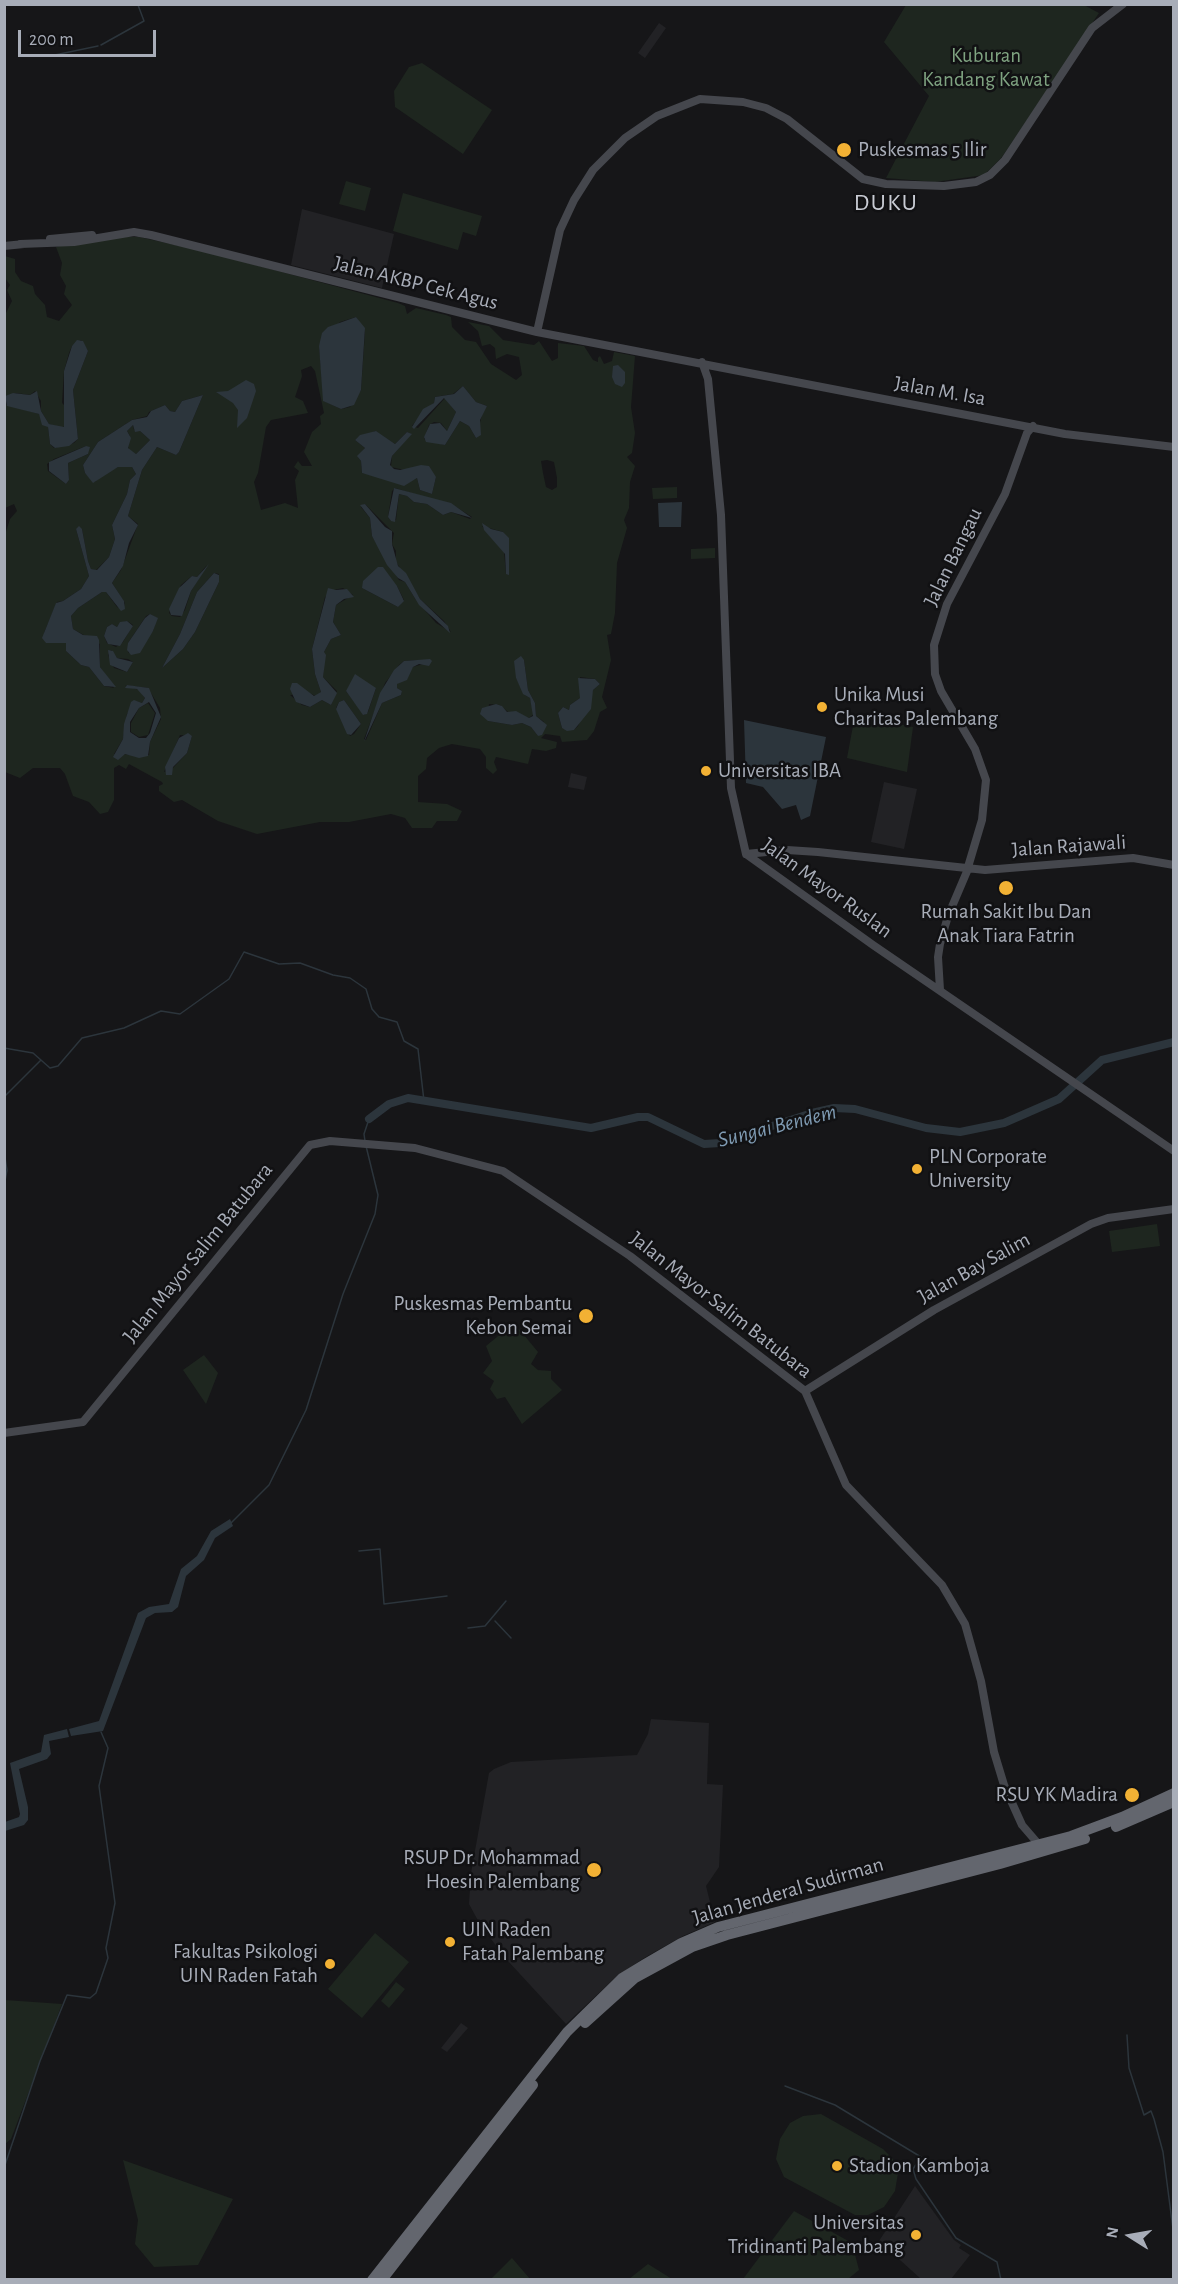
<!DOCTYPE html>
<html>
<head>
<meta charset="utf-8">
<style>
  body { margin:0 }
  #map { position:relative; width:1178px; height:2284px; overflow:hidden; background:#161618; font-family:"Alegreya Sans",sans-serif }
  canvas { display:block }
  .frame { position:absolute; inset:0; border:6px solid #a8adb8; pointer-events:none }
  .north { position:absolute; left:1100px; top:2206px; width:60px; height:60px; -webkit-text-stroke:4px #111113; paint-order:stroke; rotate:281deg; font-size:16px; font-weight:700; line-height:24px; text-align:center; color:#a8adb8 }
  .north::after { content:''; display:block; margin:auto; width:21px; height:27px; background:#a8adb8; clip-path:polygon(50% 0,100% 100%,50% 72%,0 100%) }
  .scale { position:absolute; left:18px; top:30px; width:138px; height:27px; box-sizing:border-box; border:3px solid #a8adb8; border-top:0; padding-left:8px; font-size:18px; line-height:21px; white-space:nowrap; color:#a8adb8; -webkit-text-stroke:4px #111113; paint-order:stroke }
</style>
</head>
<body>
<div id="map">
<canvas width="1178" height="2284"></canvas>
<div class="frame"></div>
<div class="north">N</div>
<div class="scale">200 m</div>
</div>
<script>
const g = document.querySelector('canvas').getContext('2d');
g.lineJoin = 'round';
function fill(path, color) {
  g.fillStyle = color;
  g.fill(path, 'evenodd');
}
function poly(rows) {
  const path = new Path2D();
  for (const r of rows) {
    path.moveTo(r[0], r[1]);
    for (let i = 2; i < r.length; i += 2) path.lineTo(r[i], r[i + 1]);
  }
  return path;
}
function strokePath(path, color, width, dash) {
  g.strokeStyle = color;
  g.lineWidth = width;
  g.lineCap = dash ? 'butt' : 'round';
  g.setLineDash(dash || []);
  g.stroke(path);
}
function label(font, color, halo, rows, align = 'center') {
  g.font = font + ' "Alegreya Sans",sans-serif';
  g.lineWidth = 5;
  g.setLineDash([]);
  g.textBaseline = 'middle';
  g.strokeStyle = halo;
  g.fillStyle = color;
  for (const [text, x, y, turn = 0] of rows) {
    g.save();
    g.translate(x, y);
    g.rotate((+turn || 0) * Math.PI / 180);
    g.textAlign = isNaN(turn) ? turn : align;
    if (halo) g.strokeText(text, 0, 0);
    g.fillText(text, 0, 0);
    g.restore();
  }
}
fill(poly([
  [659,23,666,28,645,58,638,53],
  [302,209,394,234,382,288,291,265],
  [571,773,587,777,584,790,568,787],
  [884,782,917,789,904,849,871,842],
  [651,1719,709,1723,707,1784,723,1785,719,1867,706,1886,715,1922,683,1936,644,1958,616,1977,566,2024,508,1961,481,1926,469,1904,471,1873,489,1773,494,1769,511,1762,637,1755,648,1734],
  [461,2023,468,2028,447,2052,441,2048],
  [915,2186,954,2240,961,2245,959,2248,970,2255,951,2279,921,2279,879,2241]
]), '#222225');
fill(poly([
  [1082,4,1099,13,1002,157,984,175,935,182,886,178,929,96,884,42,906,5],
  [422,63,492,110,463,154,395,107,394,91,409,67],
  [346,181,371,188,365,211,339,204],
  [403,193,482,216,476,236,463,232,458,250,393,231],
  [102,236,139,237,203,251,398,303,405,306,407,314,416,308,446,315,451,317,452,327,465,340,476,342,491,364,516,380,522,375,519,357,507,354,496,359,495,348,490,344,482,346,478,331,468,322,489,326,503,340,534,345,539,341,552,361,558,358,558,343,584,346,593,360,598,362,598,358,600,356,604,364,612,361,614,352,635,356,631,407,635,433,632,453,627,457,635,466,630,482,629,508,624,520,627,528,617,563,615,613,611,634,607,635,611,660,602,697,607,708,600,712,594,731,587,740,562,742,560,736,545,734,541,738,557,742,556,748,546,751,532,749,528,764,496,757,494,762,497,770,493,774,486,768,486,757,480,749,452,744,439,748,427,758,426,769,418,776,418,802,447,804,462,811,457,821,437,821,432,828,412,828,405,818,391,814,349,822,320,822,257,834,218,821,182,800,174,802,159,791,159,786,163,784,162,782,129,764,126,769,119,765,114,768,114,800,108,812,100,814,89,802,73,796,65,774,60,768,33,768,20,778,5,772,4,538,10,519,17,511,14,504,5,508,5,404,39,414,48,427,50,444,54,448,74,443,78,439,73,390,88,351,81,340,72,346,69,353,64,371,62,403,65,406,66,425,62,428,49,424,41,411,41,401,35,391,30,395,16,393,5,396,5,315,12,301,7,290,10,285,5,278,5,256,15,259,15,272,21,281,33,286,35,294,45,305,47,317,59,321,72,305,64,294,66,286,60,275,62,263,56,247],
  [356,317,365,332,361,390,350,407,341,409,324,401,319,346,340,322],
  [311,366,315,371,324,413,320,416,321,424,312,432,304,452,312,466,302,466,298,461,294,467,299,471,295,480,298,508,285,503,261,510,254,482,258,473,266,427,271,420,308,413,303,401,295,397,302,376,301,370],
  [463,386,476,402,487,406,483,411,476,438,469,426,460,421,445,445,424,439,429,425,434,422,441,423,447,431,456,412,445,398,418,428,412,426,422,413,434,403,435,397,453,394],
  [203,395,179,452,176,455,157,447,142,470,128,516,138,524,121,570,112,583,125,603,123,610,117,607,106,592,102,592,78,608,71,616,73,629,100,644,100,667,114,688,104,686,89,667,81,665,66,651,66,643,46,643,44,633,57,602,63,601,81,589,89,576,76,529,82,529,88,561,91,569,96,570,109,557,115,539,112,525,127,494,130,480,136,474,132,467,118,467,101,475,95,482,85,473,83,465,98,442,132,420,147,416,149,412,165,405,170,411,175,412,182,401],
  [375,431,395,444,407,432,411,434,392,456,391,467,436,477,432,494,420,490,417,478,409,482,362,473,361,461,358,457,365,448,355,440,361,435,369,435],
  [86,446,88,454,68,463,69,480,66,484,48,471,47,464,54,459],
  [547,460,554,462,557,478,557,487,552,490,546,487,543,473,541,461],
  [395,488,456,507,472,517,470,519,451,512,443,515,427,504,414,502,407,496,399,494,396,520,391,521,388,517,392,491],
  [365,504,394,533,392,544,396,551,396,562,420,599,444,621,451,632,436,623,416,600,405,582,399,580,372,536,370,518,361,507],
  [482,526,503,532,509,546,509,574,506,574,504,552],
  [207,565,191,591,185,610,180,617,172,616,169,613,181,585,192,576,197,577],
  [214,573,219,574,219,582,195,632,183,649,162,668,180,634,197,592],
  [397,586,404,600,398,607,362,588],
  [343,588,353,595,336,605,333,622,341,635,331,639,324,652,323,677,337,691,331,705,322,700,310,707,302,705,290,695,309,693,316,696,321,692,315,674,312,649,325,597,334,590],
  [150,614,157,618,153,631,128,653,128,643,146,616],
  [127,621,133,625,123,642,116,647,107,643,104,636,107,627,112,624,117,627,120,623],
  [111,650,117,658,128,659,133,662,127,672,114,668,108,655],
  [419,660,423,661,423,664,413,667,397,684,397,688,402,691,401,695,382,703,366,740,364,739,385,683,399,665,404,661],
  [524,660,528,690,535,703,536,716,544,722,538,736,531,727,522,723,512,725,488,721,489,704,500,705,508,712,529,718,534,714,530,698,525,695,516,678,516,671],
  [580,677,595,679,600,684,593,690,578,726,574,730,562,728,558,713,563,707,569,710,570,705,580,698],
  [125,685,148,688,160,708,161,719,150,742,149,755,114,754,123,739,127,714,136,701,142,703,145,698,139,690],
  [376,688,368,712,364,715,346,691],
  [344,700,361,724,354,734,350,736,336,708,339,702],
  [180,735,192,736,187,753,172,769,164,772],
  [133,425,134,430,140,431,150,440,136,454,129,450,128,446,130,436,127,431],
  [677,487,677,498,653,499,652,488],
  [715,548,715,558,691,559,691,549],
  [148,703,155,713,148,735,139,737,131,732,131,723,139,708],
  [855,715,913,727,907,772,847,758],
  [1157,1224,1160,1246,1112,1252,1109,1231],
  [514,1323,538,1352,531,1364,538,1370,551,1371,551,1379,562,1390,522,1424,505,1397,497,1399,490,1389,494,1381,483,1373,492,1361,486,1346],
  [204,1355,218,1373,206,1404,183,1370],
  [375,1933,409,1962,362,2018,328,1989],
  [396,1982,405,1989,389,2008,381,2001],
  [5,2000,62,2004,11,2139,5,2144],
  [821,2114,883,2149,893,2159,898,2173,895,2191,884,2207,868,2215,855,2215,784,2177,776,2159,780,2139,790,2123,803,2116],
  [123,2160,233,2199,198,2265,154,2267,135,2244,138,2220],
  [794,2211,852,2243,859,2270,848,2279,743,2279],
  [512,2258,530,2279,492,2278],
  [648,2264,672,2279,629,2279]
]), '#1e261f');
fill(poly([
  [356,317,365,328,361,390,354,405,341,409,323,401,319,346,322,333,328,327],
  [77,340,83,341,88,351,73,390,78,439,69,446,55,448,50,444,48,427,42,425,39,414,7,406,5,396,13,393,30,395,37,391,41,411,49,424,64,427,64,371,72,346],
  [618,365,625,372,625,383,622,387,615,384,612,377,613,366],
  [246,380,254,384,256,391,247,418,237,428,238,410,233,403,216,392,228,391],
  [463,386,476,402,487,406,480,420,481,435,476,438,469,426,460,421,445,445,426,442,424,437,430,424,440,423,447,431,456,412,444,398,414,429,412,427,423,409,434,403,435,397,454,394],
  [203,395,179,452,176,455,157,447,142,470,128,516,138,525,129,543,123,566,112,583,124,601,125,609,121,611,106,592,102,592,78,608,71,616,73,629,83,635,97,636,99,640,100,667,116,687,104,686,89,667,81,665,66,651,66,643,46,643,42,638,56,603,63,601,81,589,89,576,76,529,79,526,82,529,88,561,91,569,97,570,109,557,115,539,112,525,127,494,130,480,136,474,132,467,118,467,93,483,85,473,83,465,98,442,132,420,147,417,151,411,165,405,170,411,175,412,182,401],
  [133,425,135,432,140,431,150,440,136,454,128,448,131,438,127,431],
  [376,431,395,444,407,432,412,434,392,456,390,465,394,469,400,470,421,465,429,466,436,477,432,494,420,490,417,478,404,486,362,473,361,461,357,456,365,448,355,440,360,435],
  [86,446,90,447,88,454,68,463,69,480,66,484,49,471,49,462],
  [394,488,451,503,472,518,451,512,443,515,427,504,414,502,407,496,399,494,395,522,391,521,388,517],
  [682,502,681,527,659,527,658,503],
  [365,504,385,527,392,531,392,544,398,566,406,573,420,599,448,626,450,633,419,605,405,582,398,578,387,565,372,536,370,518,360,505],
  [482,523,491,529,503,532,509,538,509,575,506,574,505,554,484,530],
  [209,564,191,591,182,616,171,615,169,609,179,588,192,576,197,577],
  [378,567,383,567,397,586,404,601,398,607,362,588,363,581],
  [214,573,219,575,219,582,195,632,183,649,162,668,180,634,197,592],
  [328,588,336,590,347,589,354,597,344,599,336,605,333,622,341,635,331,639,324,652,326,655,323,677,337,693,331,705,322,700,310,707,296,702,290,689,292,683,297,683,314,696,321,692,315,674,312,649],
  [150,614,158,618,153,631,140,653,131,655,127,650,128,643,145,618],
  [127,621,133,626,120,646,108,644,104,636,107,627,112,624,117,627,120,622],
  [108,650,113,651,117,658,133,662,127,672,110,665],
  [521,656,524,660,528,690,535,703,536,716,547,725,542,735,538,736,531,727,522,723,512,725,488,721,480,714,482,708,496,704,502,706,507,712,516,711,529,718,533,716,530,698,523,694,516,678,514,661],
  [430,659,432,661,429,666,419,664,413,667,407,680,397,684,397,688,402,691,401,695,382,703,364,742,380,693,394,670,404,661],
  [355,674,376,688,367,714,363,715,346,691],
  [578,678,595,679,600,684,593,690,591,709,574,730,567,731,562,728,558,713,563,707,569,710,570,705,580,698],
  [127,685,149,688,161,717,150,742,148,756,139,758,125,754,118,760,113,757,123,739,124,724,131,702,134,700,142,703,145,698,137,689,125,688],
  [149,702,156,713,150,733,146,738,139,738,130,732,130,722,139,708],
  [344,700,361,724,351,735,347,734,336,709,339,702],
  [744,720,826,737,810,816,801,820,796,805,782,809,763,787,746,783],
  [188,733,192,736,187,753,173,767,172,775,166,775,165,767,179,738],
  [230,1519,233,1526,215,1538,204,1560,186,1576,178,1607,172,1612,155,1613,146,1618,103,1731,71,1736,69,1729,99,1721,138,1613,149,1607,169,1604,181,1569,197,1556,211,1531],
  [67,1729,69,1737,49,1741,51,1754,47,1759,19,1769,28,1807,28,1820,24,1825,5,1831,5,1822,19,1817,20,1814,10,1763,41,1752,44,1735]
]), '#2c353c');
strokePath(poly([
  [101,45,144,21,138,5,142,4],
  [50,56,98,46],
  [4,1048,33,1053,50,1068,58,1066,82,1038,124,1028,161,1011,180,1014,229,979,244,952,279,964,300,963,333,975,350,978,366,989,372,1009,379,1017,397,1022,404,1041,418,1049,424,1101],
  [4,1097,41,1060],
  [365,1141,364,1134,369,1119],
  [4,1151,7,1170,4,1186],
  [231,1523,269,1485,306,1410,343,1294,375,1214,378,1195,366,1146],
  [359,1551,380,1549,384,1604,447,1596],
  [495,1621,511,1638],
  [468,1628,485,1626,506,1601],
  [1127,2035,1129,2068,1144,2115,1151,2111,1154,2119,1163,2152,1174,2237],
  [785,2086,835,2105,921,2157,913,2169,916,2179,956,2238,997,2262,1001,2280],
  [4,2168,40,2061,67,1995,90,1998,96,1993,108,1958,106,1948,115,1903,99,1786,108,1748,101,1732]
]), '#2c353c', 1.5);
strokePath(poly([
  [369,1119,389,1104,408,1098,591,1128,638,1117,648,1117,704,1144,720,1143,812,1113,834,1108,855,1109,926,1128,960,1132,1004,1123,1059,1099,1102,1060,1174,1042]
]), '#2c353c', 8);
strokePath(poly([
  [50,239,92,235],
  [20,244,74,242,134,232,151,235,537,332,1065,434,1174,447],
  [4,246,24,244],
  [537,332,560,230,574,200,593,170,625,138,657,116,700,99,743,102,766,108,787,119,863,179,886,184,944,186,976,182,990,175,1005,160,1092,28,1123,4],
  [702,362,708,379,721,515,731,788,746,854,873,945,1174,1151],
  [746,854,787,850,818,852,985,870,1133,858,1174,865],
  [968,867,982,820,986,780,975,749,941,691,935,674,934,645,947,604,1005,494,1027,433,1033,426],
  [940,990,938,957,940,944,948,916,968,869],
  [805,1391,934,1310,1091,1224,1108,1218,1174,1209],
  [4,1433,83,1422,310,1145,330,1141,415,1148,503,1171,630,1256,805,1391,846,1485,942,1585,965,1624,981,1681,994,1752,1004,1785,1022,1825,1041,1847]
]), '#45474d', 8);
strokePath(poly([
  [1116,1827,1174,1802],
  [585,2023,635,1978,692,1947,727,1935,1000,1864,1085,1839],
  [372,2280,567,2032,622,1978,645,1964,681,1943,718,1927,1071,1836,1122,1817,1174,1793],
  [382,2280,533,2085]
]), '#63666e', 10);
for (const [x, y, r, color] of [
  [844,150,8,"#f2b134"],
  [822,707,6,"#f2b134"],
  [706,771,6,"#f2b134"],
  [1006,888,8,"#f2b134"],
  [917,1169,6,"#f2b134"],
  [586,1316,8,"#f2b134"],
  [1132,1795,8,"#f2b134"],
  [594,1870,8,"#f2b134"],
  [450,1942,6,"#f2b134"],
  [330,1964,6,"#f2b134"],
  [837,2166,6,"#f2b134"],
  [916,2235,6,"#f2b134"]
]) {
  const dot = new Path2D();
  dot.arc(x, y, r, 0, 2 * Math.PI);
  g.fillStyle = color;
  g.fill(dot);
  strokePath(dot, '#111113', 2);
}
label('21px', '#7fa381', '#111113', [
  ["Kuburan",986,56],
  ["Kandang Kawat",986,80]
]);
label('21px', '#a8adb8', '#111113', [
  ["Puskesmas 5 Ilir",858,150],
  ["Unika Musi",834,695],
  ["Charitas Palembang",834,719],
  ["Universitas IBA",718,771],
  ["Rumah Sakit Ibu Dan",1006,912,"center"],
  ["Anak Tiara Fatrin",1006,936,"center"],
  ["PLN Corporate",929,1157],
  ["University",929,1181],
  ["Puskesmas Pembantu",572,1304,"right"],
  ["Kebon Semai",572,1328,"right"],
  ["RSU YK Madira",1118,1795,"right"],
  ["RSUP Dr. Mohammad",580,1858,"right"],
  ["Hoesin Palembang",580,1882,"right"],
  ["UIN Raden",462,1930],
  ["Fatah Palembang",462,1954],
  ["Fakultas Psikologi",318,1952,"right"],
  ["UIN Raden Fatah",318,1976,"right"],
  ["Stadion Kamboja",849,2166],
  ["Universitas",904,2223,"right"],
  ["Tridinanti Palembang",904,2247,"right"]
], 'left');
label('21px', '#a8adb8', '#111113', [
  ["Jalan AKBP Cek Agus",416,283,14],
  ["Jalan M. Isa",940,391,10],
  ["Jalan Bangau",953,557,-64],
  ["Jalan Rajawali",1069,846,-4],
  ["Jalan Mayor Ruslan",827,888,36],
  ["Jalan Mayor Salim Batubara",198,1253,-51],
  ["Jalan Bay Salim",974,1268,-29],
  ["Jalan Mayor Salim Batubara",721,1305,38],
  ["Jalan Jenderal Sudirman",788,1891,-16]
]);
label('italic 22px', '#7f9bb3', '#111113', [
  ["Sungai Bendem",777,1126,-14]
]);
g.letterSpacing = '1.5px';
label('24px', '#c9ccd4', '#111113', [
  ["DUKU",886,203]
]);
g.letterSpacing = '0px';
</script>
</body>
</html>
